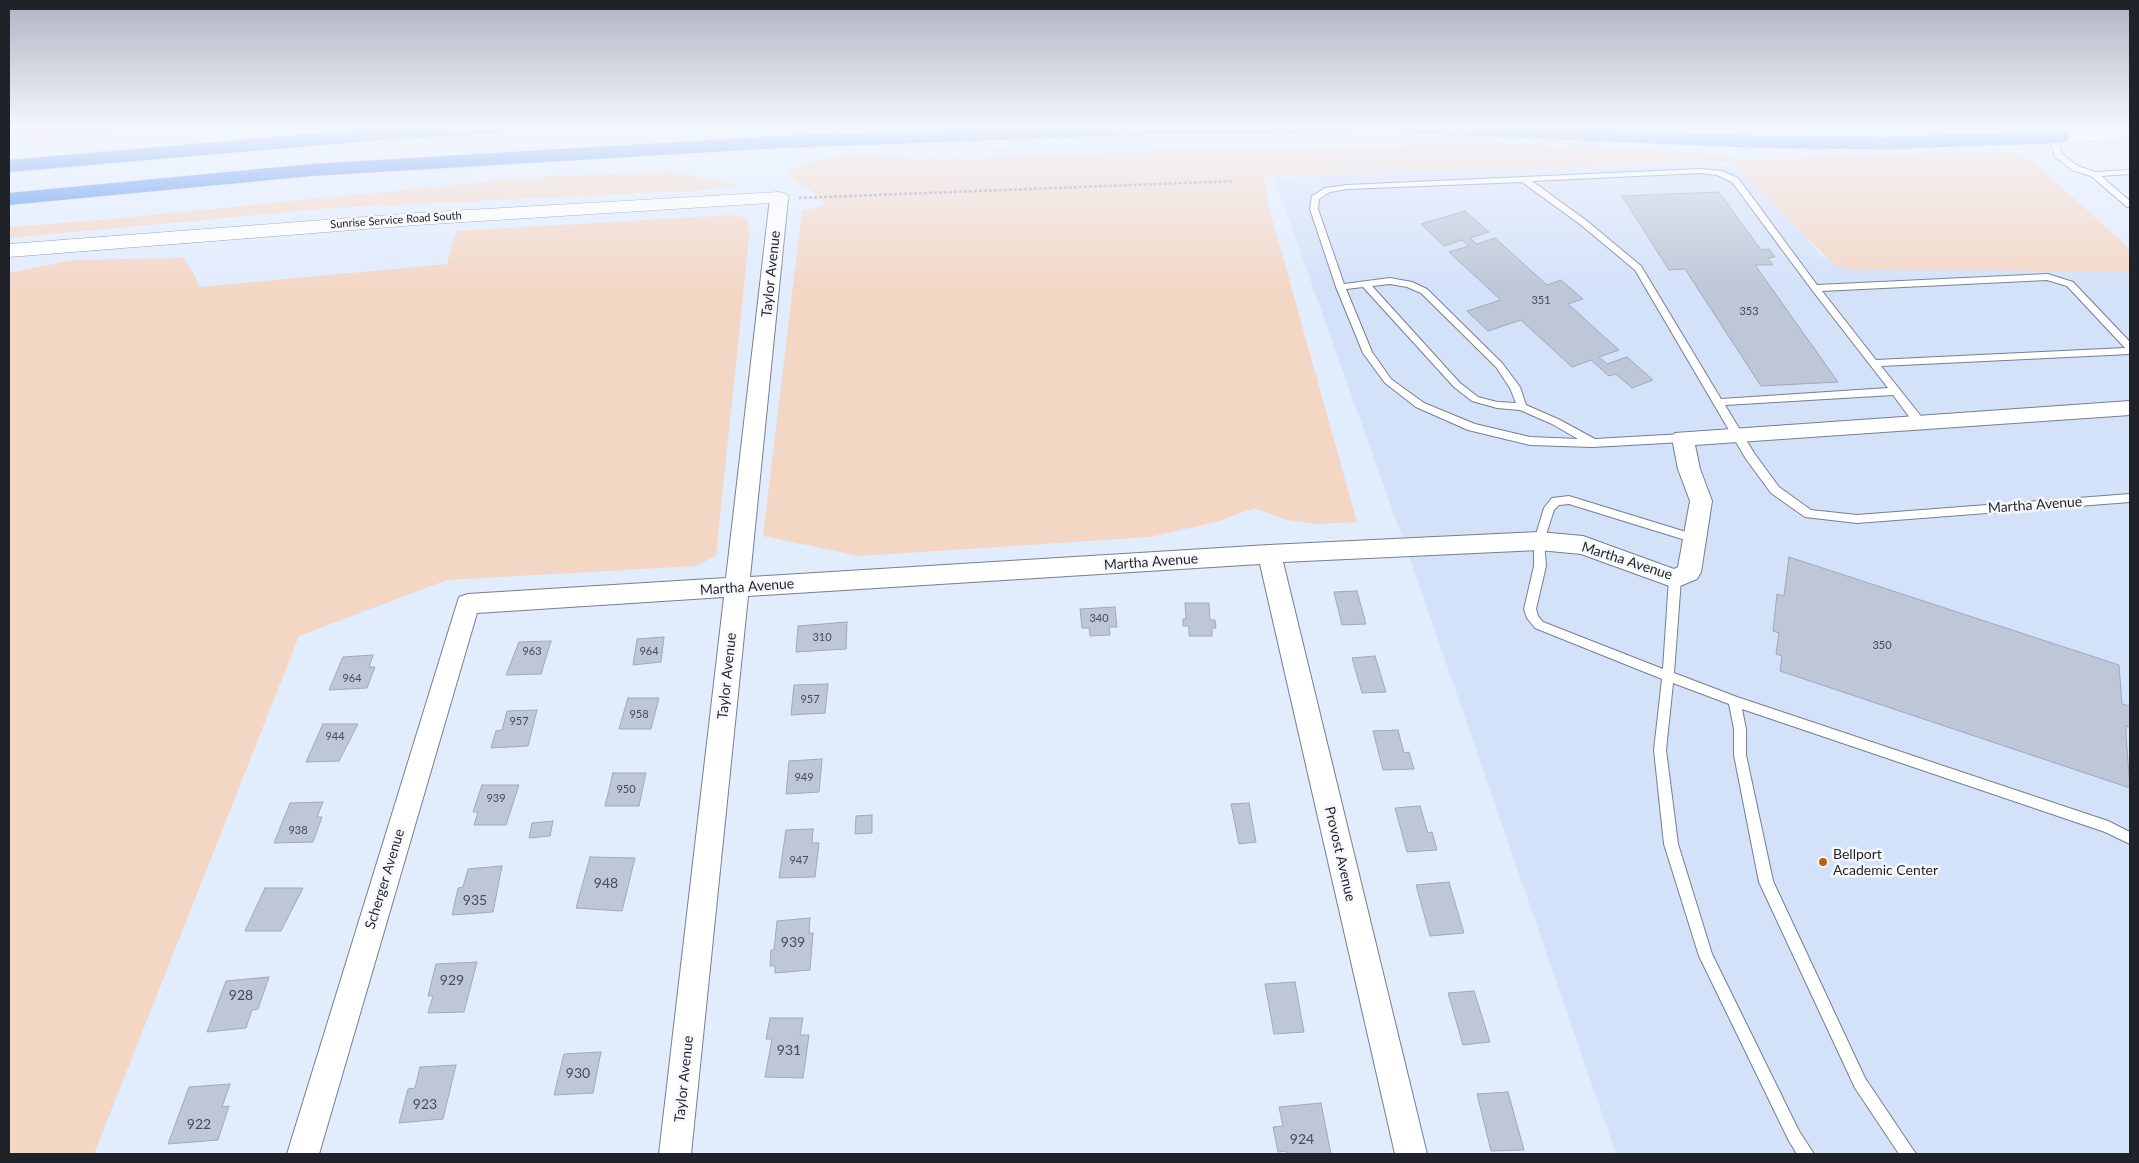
<!DOCTYPE html>
<html>
<head>
<meta charset="utf-8">
<style>
  body { margin:0 }
  #map { position:relative; width:2139px; height:1163px; overflow:hidden; background:#e1ecfd; font-family:Lato,sans-serif }
  canvas { display:block }
  .frame { position:absolute; inset:0; border:10px solid #1f2329; pointer-events:none }
</style>
</head>
<body>
<div id="map">
<canvas width="2139" height="1163"></canvas>
<div class="frame"></div>
</div>
<script>
const g = document.querySelector('canvas').getContext('2d');
g.lineJoin = 'round';
function fill(path, color) {
  g.fillStyle = color;
  g.fill(path, 'evenodd');
}
function poly(rows) {
  const path = new Path2D();
  for (const r of rows) {
    path.moveTo(r[0], r[1]);
    for (let i = 2; i < r.length; i += 2) path.lineTo(r[i], r[i + 1]);
  }
  return path;
}
function strokePath(path, color, width, dash) {
  g.strokeStyle = color;
  g.lineWidth = width;
  g.lineCap = dash ? 'butt' : 'round';
  g.setLineDash(dash || []);
  g.stroke(path);
}
function label(font, color, halo, rows, align = 'center') {
  g.font = font + ' Lato,sans-serif';
  g.lineWidth = 5;
  g.setLineDash([]);
  g.textBaseline = 'middle';
  g.strokeStyle = halo;
  g.fillStyle = color;
  for (const [text, x, y, turn = 0] of rows) {
    g.save();
    g.translate(x, y);
    g.rotate((+turn || 0) * Math.PI / 180);
    g.textAlign = isNaN(turn) ? turn : align;
    if (halo) g.strokeText(text, 0, 0);
    g.fillText(text, 0, 0);
    g.restore();
  }
}
fill(poly([
  [1564,138,1757,171,1821,257,2130,265,2130,1154,1616,1154,1414,570,1274,178,1579,164]
]), '#d3e1f9');
fill(poly([
  [9,127,141,127,135,130,68,141,9,144],
  [1507,143,1707,153,1739,160,1966,151,2013,152,2032,160,2130,249,2130,271,1857,270,1837,267,1734,165,1722,161,1631,166,1264,176,1270,211,1357,522,1316,524,1287,520,1254,508,1216,522,1150,537,860,556,763,536,802,211,827,205,812,191,794,181,786,172,813,160,860,155,943,159,1202,149],
  [673,172,739,186,708,190,331,208,9,238,9,227,110,219,545,176],
  [730,215,748,218,749,238,716,556,695,566,447,580,299,636,94,1154,9,1154,9,273,71,260,183,258,192,270,200,287,447,264,456,231]
]), '#f4d6c5');
const building = poly([
  [1719,192,1761,250,1769,249,1775,257,1768,258,1773,265,1755,265,1838,382,1761,386,1685,269,1669,270,1622,196,1719,192],
  [1465,211,1489,232,1470,238,1477,244,1495,238,1547,285,1561,280,1583,299,1568,304,1619,350,1599,357,1607,364,1627,357,1653,380,1632,388,1616,374,1609,376,1591,360,1572,367,1521,320,1488,331,1467,311,1501,300,1449,252,1469,246,1462,240,1444,246,1421,224,1465,211],
  [1789,557,2119,665,2122,704,2130,706,2130,727,2126,726,2126,736,2130,788,1780,671,1782,656,1776,654,1779,633,1773,631,1777,594,1784,596,1789,557],
  [1357,591,1366,624,1342,625,1334,592,1357,591],
  [1185,603,1209,603,1210,620,1215,620,1216,628,1212,628,1212,636,1189,636,1189,626,1183,626,1183,619,1186,619,1185,603],
  [1115,607,1117,627,1109,627,1110,635,1090,636,1089,628,1082,628,1080,609,1115,607],
  [847,622,846,649,796,652,798,626,847,622],
  [664,637,661,662,633,665,637,639,664,637],
  [551,641,541,674,506,675,519,642,551,641],
  [373,655,369,667,375,667,367,688,329,690,343,657,373,655],
  [1375,656,1386,692,1362,693,1352,658,1375,656],
  [828,684,825,713,791,715,794,685,828,684],
  [628,698,659,698,651,729,619,729,628,698],
  [537,710,528,746,491,748,496,731,502,730,507,711,537,710],
  [323,724,358,724,339,761,306,762,323,724],
  [1398,730,1404,753,1409,752,1414,769,1383,770,1373,731,1398,730],
  [822,759,819,792,786,794,789,761,822,759],
  [613,773,646,773,639,806,605,806,613,773],
  [482,785,519,785,506,825,474,825,478,812,473,812,482,785],
  [323,802,317,817,322,817,313,842,274,843,290,803,323,802],
  [1249,803,1256,842,1239,844,1231,804,1249,803],
  [1420,806,1428,833,1432,832,1437,850,1407,852,1395,808,1420,806],
  [872,815,872,833,855,834,856,816,872,815],
  [553,821,550,836,529,838,532,823,553,821],
  [813,829,812,843,819,843,815,877,779,878,786,830,813,829],
  [590,857,635,858,622,911,576,908,590,857],
  [502,866,493,912,452,915,458,888,463,887,468,869,502,866],
  [1449,882,1464,933,1430,936,1416,885,1449,882],
  [265,888,303,888,281,931,245,931,265,888],
  [810,918,809,933,813,933,810,970,775,973,775,966,770,966,771,950,774,950,777,921,810,918],
  [477,962,464,1012,428,1013,433,996,428,996,436,964,477,962],
  [269,977,258,1009,252,1010,246,1028,207,1032,226,981,269,977],
  [1295,982,1304,1032,1274,1034,1265,984,1295,982],
  [1474,991,1490,1042,1463,1045,1448,993,1474,991],
  [770,1018,803,1018,800,1035,809,1035,803,1078,765,1077,772,1039,766,1039,770,1018],
  [601,1052,593,1093,554,1095,564,1054,601,1052],
  [456,1065,443,1119,399,1123,408,1089,415,1088,420,1067,456,1065],
  [230,1084,222,1107,229,1106,218,1140,168,1144,189,1087,230,1084],
  [1508,1092,1524,1150,1491,1151,1477,1094,1508,1092],
  [1321,1103,1331,1154,1287,1154,1286,1151,1278,1152,1273,1127,1283,1126,1279,1107,1321,1103]
]);
fill(building, '#bdc7d7');
strokePath(building, '#9fa9b9', 1);
const service = poly([
  [2057,135,2064,137,2059,144,2062,154,2078,166,2095,172,2130,170,2130,174,2101,176,2130,201,2130,207,2127,207,2091,176,2072,170,2055,157,2051,144,2057,135],
  [1700,169,1722,171,1738,178,1817,285,2048,274,2073,282,2130,342,2130,354,1881,366,1924,420,1925,423,1920,427,1916,426,1893,395,1725,405,1754,453,1779,487,1811,510,1857,515,2130,494,2130,502,1857,523,1805,517,1771,493,1746,459,1635,270,1581,225,1522,182,1347,189,1330,192,1319,199,1318,209,1344,284,1390,278,1412,282,1427,289,1502,363,1520,387,1526,405,1560,420,1595,439,1683,434,1688,438,1683,442,1593,447,1530,445,1468,430,1416,407,1385,383,1363,353,1336,287,1310,209,1312,196,1325,188,1347,185,1700,169],
  [1700,173,1717,175,1732,182,1812,290,1888,388,1721,399,1641,266,1587,221,1532,181,1700,173],
  [2047,280,2067,286,2125,348,1876,360,1822,291,2047,280],
  [1390,284,1407,287,1421,293,1496,367,1510,388,1516,403,1497,402,1478,397,1460,383,1372,286,1390,284],
  [1363,287,1454,387,1472,401,1497,408,1520,410,1552,424,1578,439,1530,437,1475,424,1424,403,1391,379,1372,352,1346,289,1363,287],
  [1569,496,1699,536,1700,539,1695,543,1569,504,1559,505,1554,510,1544,541,1546,566,1536,609,1538,616,1543,622,1663,669,1669,579,1671,576,1675,575,1679,576,1681,579,1674,673,1737,697,2108,821,2130,832,2130,844,2105,832,1742,709,1746,729,1746,755,1773,881,1865,1078,1916,1154,1899,1154,1855,1088,1759,882,1734,755,1734,729,1729,704,1673,683,1666,750,1678,844,1712,954,1799,1131,1814,1154,1797,1154,1789,1141,1699,956,1664,844,1654,750,1662,679,1535,628,1527,618,1524,609,1534,566,1534,541,1544,508,1552,498,1569,496]
]);
const minor = poly([
  [779,193,785,194,788,198,750,577,1269,545,1539,532,1583,536,1674,569,1678,567,1690,501,1678,469,1672,438,1675,433,2130,401,2130,415,1695,445,1700,469,1712,501,1701,572,1697,579,1675,588,1581,554,1539,550,1283,562,1427,1154,1395,1154,1260,564,748,596,691,1154,659,1154,724,597,477,613,319,1154,287,1154,459,597,468,594,726,578,770,198,773,194,779,193]
]);
const tertiary = poly([
  [2130,127,2130,139,2060,143,2053,141,2050,137,2053,133,2060,131,2130,127],
  [779,192,786,194,789,198,786,202,416,225,9,257,9,244,416,213,779,192]
]);
const motorway = poly([
  [391,127,509,127,506,131,499,133,391,139,9,172,9,160,391,127],
  [1034,127,1358,127,1355,131,1348,133,1160,134,778,148,312,176,9,205,9,193,312,164,778,136,1034,127],
  [1397,127,1538,127,1762,136,1887,137,2060,131,2067,133,2070,137,2067,141,2060,143,1887,149,1762,148,1407,133,1400,131,1397,127]
]);
strokePath(service, '#767f8e', 2);
strokePath(minor, '#767f8e', 2);
strokePath(tertiary, '#767f8e', 1);
strokePath(motorway, '#d2d3d4', 1);
strokePath(poly([
  [799,198,1234,181]
]), '#959daa', 2.5, [3, 2]);
fill(service, '#fff');
fill(minor, '#fff');
fill(tertiary, '#fff');
fill(motorway, '#5690ee');
const sky = g.createLinearGradient(0, 0, 0, 290);
sky.addColorStop(0, '#b0b4c2');
sky.addColorStop(0.44, '#f2f6fe');
sky.addColorStop(1, '#f2f6fe00');
g.fillStyle = sky;
g.fillRect(0, 0, 2139, 290);
for (const [x, y, r, color] of [
  [1823,862,5,"#be6014"]
]) {
  const dot = new Path2D();
  dot.arc(x, y, r, 0, 2 * Math.PI);
  g.fillStyle = color;
  g.fill(dot);
  strokePath(dot, '#f6f8fc', 2);
}
label('11px', '#1f2329', '#f6f8fc', [
  ["Sunrise Service Road South",396,220,-4]
]);
label('11px', '#464c54', null, [
  ["351",1541,300],
  ["353",1749,311],
  ["340",1099,618],
  ["310",822,637],
  ["350",1882,645],
  ["963",532,651],
  ["964",649,651],
  ["964",352,678],
  ["957",810,699],
  ["958",639,714],
  ["957",519,721],
  ["944",335,736],
  ["949",804,777],
  ["950",626,789],
  ["939",496,798],
  ["938",298,830],
  ["947",799,860]
]);
label('14px', '#1f2329', '#f6f8fc', [
  ["Taylor Avenue",771,274,-84],
  ["Martha Avenue",2035,505,-4],
  ["Martha Avenue",1627,561,18],
  ["Martha Avenue",1151,562,-4],
  ["Martha Avenue",747,587,-4],
  ["Taylor Avenue",727,676,-84],
  ["Provost Avenue",1340,854,77],
  ["Scherger Avenue",385,879,-73],
  ["Taylor Avenue",684,1079,-84]
]);
label('14px', '#1f2329', '#f6f8fc', [
  ["Bellport",1833,854],
  ["Academic Center",1833,870]
], 'left');
label('14px', '#464c54', null, [
  ["948",606,883],
  ["935",475,900],
  ["939",793,942],
  ["929",452,980],
  ["928",241,995],
  ["931",789,1050],
  ["930",578,1073],
  ["923",425,1104],
  ["922",199,1124],
  ["924",1302,1139]
]);
</script>
</body>
</html>
